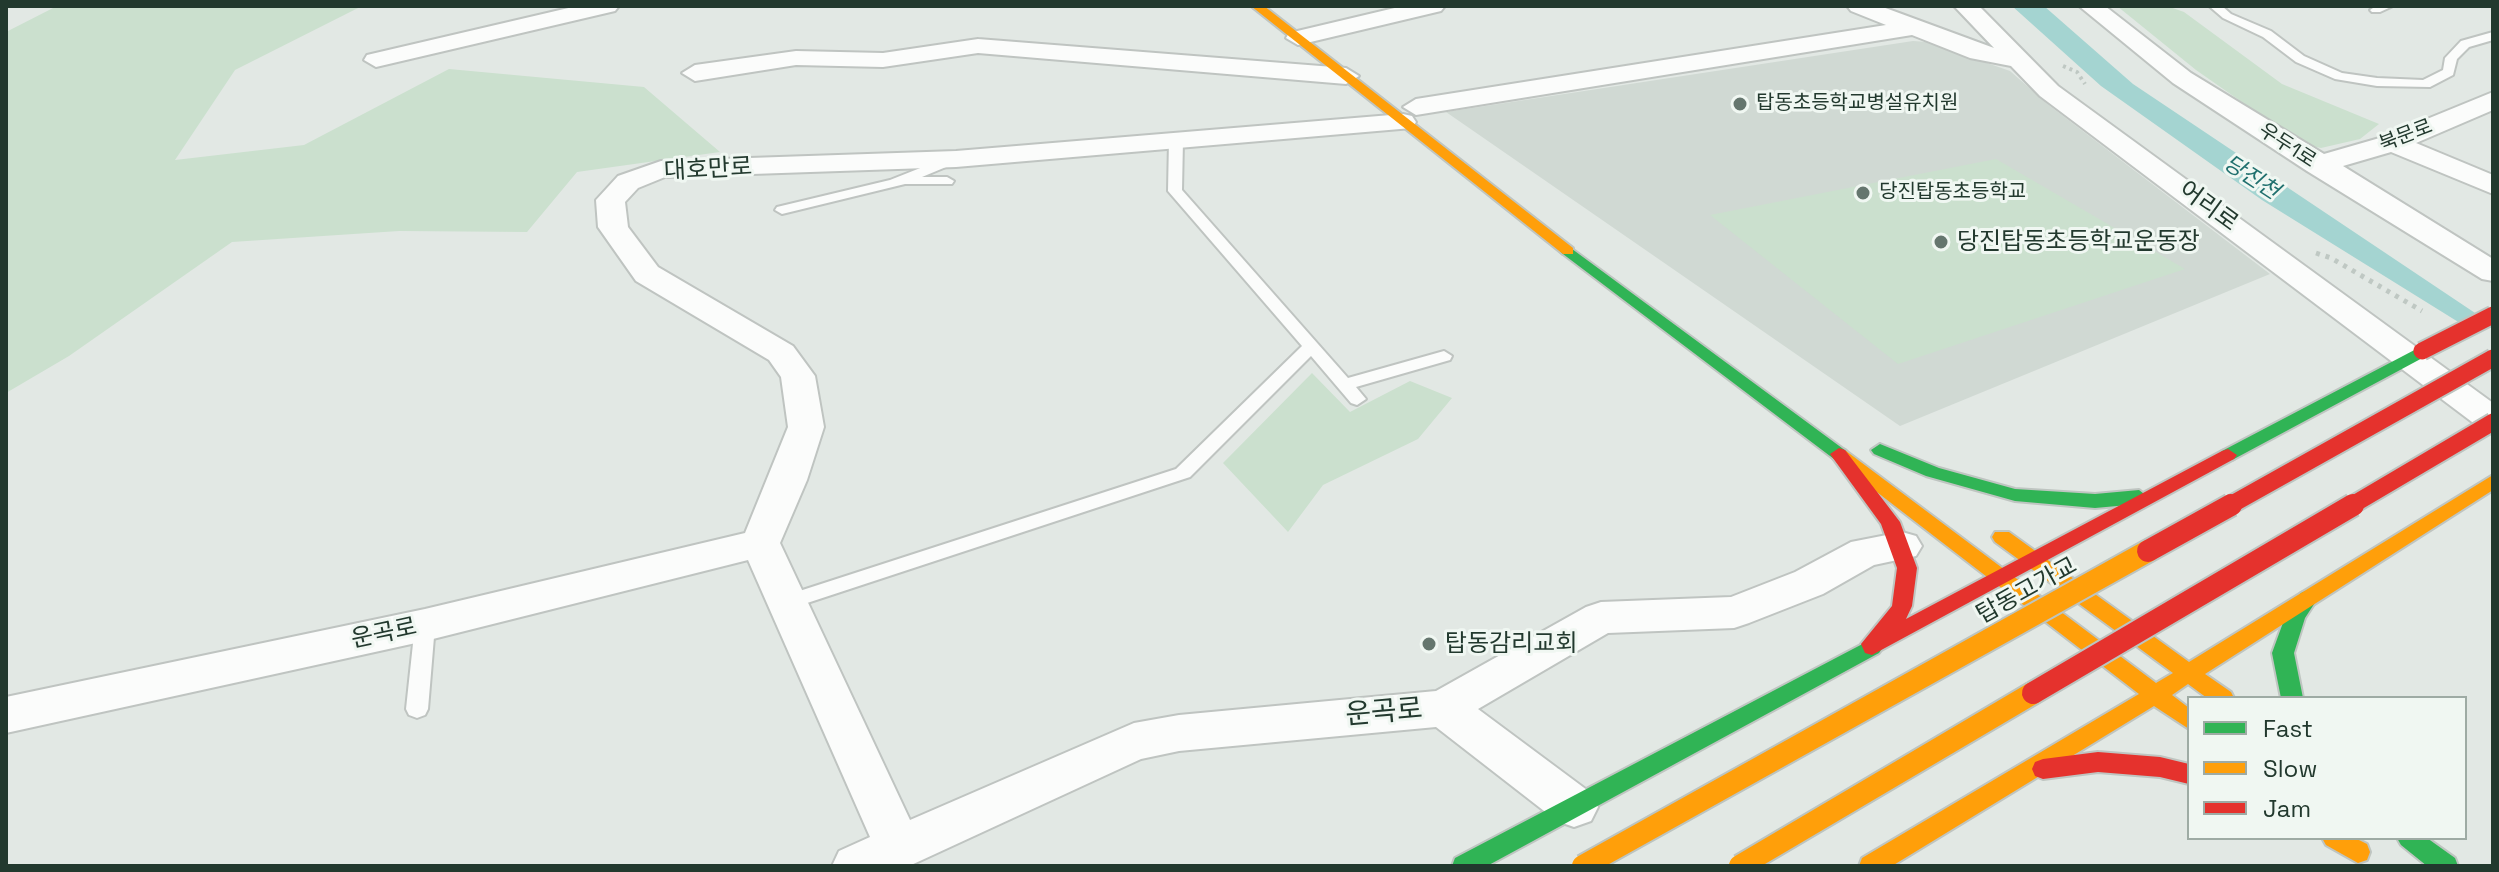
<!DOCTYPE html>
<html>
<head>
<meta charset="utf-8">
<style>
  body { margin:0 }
  #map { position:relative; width:2499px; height:872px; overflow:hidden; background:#e2e8e4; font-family:"Space Grotesk",sans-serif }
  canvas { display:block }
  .frame { position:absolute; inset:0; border:8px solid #22392e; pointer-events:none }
  .legend { position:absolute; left:2187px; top:696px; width:280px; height:144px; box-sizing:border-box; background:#f0f7f2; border:2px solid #9eaba4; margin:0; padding:10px 14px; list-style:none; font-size:24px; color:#22392e }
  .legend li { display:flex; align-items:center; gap:16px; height:40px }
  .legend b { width:40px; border:2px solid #9eaba4 }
</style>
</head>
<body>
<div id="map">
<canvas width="2499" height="872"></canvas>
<div class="frame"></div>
<ul class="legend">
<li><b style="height:10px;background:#30b455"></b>Fast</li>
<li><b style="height:10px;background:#ff9f0a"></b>Slow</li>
<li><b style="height:10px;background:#e5322d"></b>Jam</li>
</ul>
</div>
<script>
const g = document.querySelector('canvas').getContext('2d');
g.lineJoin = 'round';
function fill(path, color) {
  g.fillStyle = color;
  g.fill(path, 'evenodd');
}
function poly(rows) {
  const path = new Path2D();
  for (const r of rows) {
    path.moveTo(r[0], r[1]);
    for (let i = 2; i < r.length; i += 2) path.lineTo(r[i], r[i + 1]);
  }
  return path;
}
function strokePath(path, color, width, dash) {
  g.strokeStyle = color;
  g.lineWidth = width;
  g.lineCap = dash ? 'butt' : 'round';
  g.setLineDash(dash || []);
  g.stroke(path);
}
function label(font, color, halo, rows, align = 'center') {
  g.font = font + ' "Space Grotesk","Noto Sans KR",sans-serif';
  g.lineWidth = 6;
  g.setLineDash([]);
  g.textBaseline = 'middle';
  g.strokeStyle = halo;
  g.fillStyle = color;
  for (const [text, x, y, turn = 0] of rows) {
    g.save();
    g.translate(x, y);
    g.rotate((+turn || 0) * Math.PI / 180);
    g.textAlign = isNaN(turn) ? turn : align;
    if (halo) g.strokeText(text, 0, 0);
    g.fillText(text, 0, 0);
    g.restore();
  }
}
fill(poly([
  [1913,41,1927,42,2010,71,2050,106,2270,274,1900,426,1446,112]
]), '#d0d9d3');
fill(poly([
  [57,6,362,6,235,70,175,160,304,145,449,69,644,87,720,152,577,172,527,232,399,231,232,242,69,356,6,393,6,32],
  [2117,6,2167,6,2184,12,2282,84,2379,124,2360,139,2321,148,2302,144,2196,70],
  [1996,159,2185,269,1898,364,1710,215],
  [1312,373,1350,412,1410,381,1452,398,1418,439,1323,485,1288,532,1223,463]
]), '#cbe0ce');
fill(poly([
  [2012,6,2044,6,2133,84,2493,325,2476,333,2262,200,2101,86]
]), '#a4d4d1');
const lane = poly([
  [2209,6,2222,6,2231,14,2271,31,2304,56,2342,73,2377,78,2423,80,2443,70,2445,58,2461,41,2493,32,2493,40,2469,47,2457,59,2453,75,2430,87,2377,86,2335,79,2296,62,2263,37,2223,18,2209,6],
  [2376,6,2393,6,2380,12,2372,12,2370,10,2376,6],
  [1176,136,1183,140,1182,190,1348,378,1444,351,1452,356,1450,360,1356,387,1366,399,1357,405,1351,403,1311,356,1190,477,795,607,781,607,778,602,781,597,1176,469,1302,346,1168,191,1169,140,1176,136],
  [953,155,960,159,958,162,922,177,947,177,954,181,952,184,905,184,782,214,775,210,777,207,890,180,953,155],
  [425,617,432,619,435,625,428,709,425,715,417,718,409,715,406,709,415,625,418,619,425,617]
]);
const street = poly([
  [577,6,619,6,615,11,376,67,364,60,367,55,577,6],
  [1403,6,1445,6,1441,11,1298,45,1286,38,1289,33,1403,6],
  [1847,6,1880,6,1994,48,1954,6,1979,6,2058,86,2493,403,2493,431,2480,428,2040,96,2011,66,1970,58,1912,35,1416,115,1403,107,1416,99,1886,25,1851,11,1847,6],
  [2079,6,2105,6,2191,73,2324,154,2383,137,2493,92,2493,110,2416,143,2493,175,2493,194,2391,152,2343,166,2493,259,2493,281,2482,279,2307,171,2173,83,2079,6],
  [978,39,1346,68,1359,76,1346,84,978,53,883,67,796,65,695,81,682,73,695,65,796,51,883,53,978,39],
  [1403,114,1412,116,1416,122,1412,128,956,167,665,177,638,188,625,202,628,227,658,267,793,346,815,376,824,427,807,480,780,543,910,820,1134,723,1179,715,1436,691,1586,607,1601,602,1731,597,1795,572,1851,542,1902,532,1916,536,1922,546,1916,556,1874,565,1823,594,1749,623,1734,628,1608,633,1478,709,1591,793,1598,807,1591,821,1574,827,1557,821,1436,727,1179,751,1141,759,909,866,832,866,839,851,870,837,748,560,425,641,6,733,6,697,425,609,745,533,788,427,781,377,769,360,636,281,598,227,596,200,618,176,661,161,956,151,1403,114]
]);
const fast = poly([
  [1568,246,1846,451,1849,455,1846,459,1834,459,1563,254,1560,251,1568,246],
  [2422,346,2430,351,2428,355,2234,459,2228,461,2219,455,2222,451,2422,346],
  [1880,444,1939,468,2015,489,2095,494,2139,490,2148,497,2139,504,2095,508,2015,501,1926,476,1874,454,1871,450,1880,444],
  [2308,590,2315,593,2318,598,2305,618,2294,653,2303,698,2281,698,2272,653,2288,609,2301,593,2308,590],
  [1872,639,1879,641,1883,647,1879,653,1487,866,1452,866,1455,858,1872,639],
  [2397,838,2427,838,2455,858,2458,866,2427,866,2401,845,2397,838]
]);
const slow = poly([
  [1251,6,1264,6,1573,248,1573,254,1563,254,1251,6],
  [1840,449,1846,451,2156,683,2173,673,1995,542,1992,537,1995,532,2009,532,2189,662,2493,475,2493,490,2205,674,2231,692,2234,698,2207,698,2188,684,2172,695,2189,708,2189,729,2154,706,1892,866,1859,866,1862,858,2139,694,1834,459,1831,455,1840,449],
  [2322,838,2355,838,2367,844,2370,852,2367,860,2358,863,2326,845,2322,838]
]);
const jam = poly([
  [1839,448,1845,450,1900,522,1917,568,1912,606,1906,619,2222,451,2228,449,2237,455,2234,459,1872,655,1865,653,1861,644,1892,606,1897,568,1881,524,1830,454,1839,448],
  [2098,752,2160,757,2189,764,2189,784,2160,777,2098,772,2043,779,2035,776,2032,769,2035,762,2043,759,2098,752]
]);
strokePath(lane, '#bfc4c1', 4);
strokePath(street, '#bfc4c1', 4);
strokePath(fast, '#bfc5c1', 4);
strokePath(slow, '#bfc5c1', 4);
strokePath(jam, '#bfc5c1', 4);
strokePath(poly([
  [2063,66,2077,72,2085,84]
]), '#bfc8c3', 4, [3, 4]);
strokePath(poly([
  [2316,253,2331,258,2422,311]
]), '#bfc8c3', 5, [4, 6]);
fill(lane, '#fbfcfb');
fill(street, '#fbfcfb');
fill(fast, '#30b455');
fill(slow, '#ff9f0a');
fill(jam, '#e5322d');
const slowBridge = poly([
  [1583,866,2148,551],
  [1740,866,2033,693]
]);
const jamBridgeFar1 = poly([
  [2422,351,2493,315],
  [2227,507,2493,358],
  [2349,507,2493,422]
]);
const jamBridge = poly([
  [2148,551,2231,505],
  [2033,693,2353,505]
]);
strokePath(slowBridge, '#bcc4c0', 26, []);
strokePath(jamBridgeFar1, '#bcc4c0', 21, []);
strokePath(jamBridge, '#bcc4c0', 26, []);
strokePath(slowBridge, '#ff9f0a', 22);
strokePath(jamBridgeFar1, '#e5322d', 17);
strokePath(jamBridge, '#e5322d', 22);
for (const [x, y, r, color] of [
  [1740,104,8,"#65766e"],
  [1863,193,8,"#65766e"],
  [1941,242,8,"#65766e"],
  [1429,644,8,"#65766e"]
]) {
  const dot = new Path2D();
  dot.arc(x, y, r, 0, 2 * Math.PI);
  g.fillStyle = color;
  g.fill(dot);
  strokePath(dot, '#f0f7f2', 3);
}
label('20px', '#22392e', '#f0f7f2', [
  ["탑동초등학교병설유치원",1756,104],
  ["당진탑동초등학교",1879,193]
], 'left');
label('20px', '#22392e', '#f0f7f2', [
  ["북문로",2406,136,-21],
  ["우두1로",2287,146,33]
]);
label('italic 22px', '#20706e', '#f0f7f2', [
  ["당진천",2251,178,33]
]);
label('24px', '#22392e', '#f0f7f2', [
  ["대호만로",708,170,-3],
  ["어리로",2208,207,36],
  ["탑동고가교",2027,591,-29],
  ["운곡로",384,634,-12]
]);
label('24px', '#22392e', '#f0f7f2', [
  ["당진탑동초등학교운동장",1957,242],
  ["탑동감리교회",1445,644]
], 'left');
label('28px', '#22392e', '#f0f7f2', [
  ["운곡로",1384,713,-5]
]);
</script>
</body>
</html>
